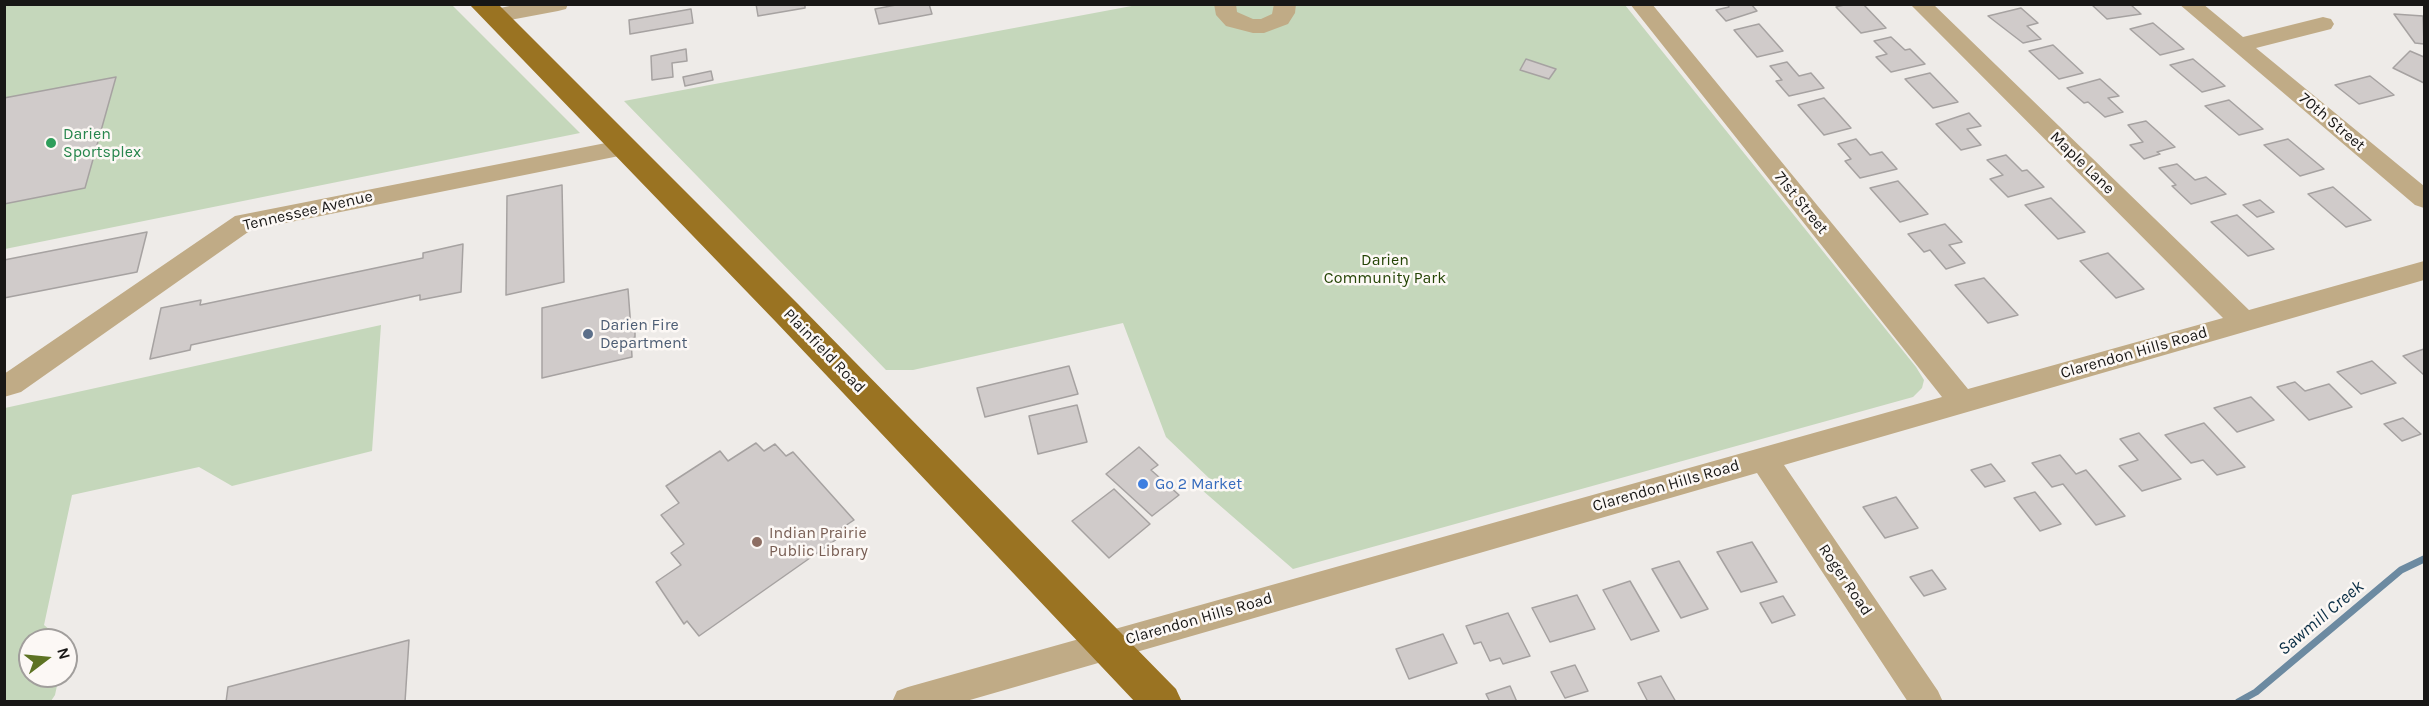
<!DOCTYPE html>
<html>
<head>
<meta charset="utf-8">
<style>
  body { margin:0 }
  #map { position:relative; width:2429px; height:706px; overflow:hidden; background:#eeebe8; font-family:Karla,sans-serif }
  canvas { display:block }
  .frame { position:absolute; inset:0; border:6px solid #181716; pointer-events:none }
  .north { position:absolute; left:18px; top:628px; width:60px; height:60px; box-sizing:border-box; background:#fcf8f5; border:2px solid #a19e9c; border-radius:50%; rotate:74deg; font-size:16px; font-weight:700; line-height:24px; text-align:center; color:#181716 }
  .north::after { content:''; display:block; margin:auto; width:21px; height:27px; background:#5d7323; clip-path:polygon(50% 0,100% 100%,50% 72%,0 100%) }
</style>
</head>
<body>
<div id="map">
<canvas width="2429" height="706"></canvas>
<div class="frame"></div>
<div class="north">N</div>
</div>
<script>
const g = document.querySelector('canvas').getContext('2d');
g.lineJoin = 'round';
function fill(path, color) {
  g.fillStyle = color;
  g.fill(path, 'evenodd');
}
function poly(rows) {
  const path = new Path2D();
  for (const r of rows) {
    path.moveTo(r[0], r[1]);
    for (let i = 2; i < r.length; i += 2) path.lineTo(r[i], r[i + 1]);
  }
  return path;
}
function strokePath(path, color, width, dash) {
  g.strokeStyle = color;
  g.lineWidth = width;
  g.lineCap = dash ? 'butt' : 'round';
  g.setLineDash(dash || []);
  g.stroke(path);
}
function label(font, color, halo, rows, align = 'center') {
  g.font = font + ' Karla,sans-serif';
  g.lineWidth = 5;
  g.setLineDash([]);
  g.textBaseline = 'middle';
  g.strokeStyle = halo;
  g.fillStyle = color;
  for (const [text, x, y, turn = 0] of rows) {
    g.save();
    g.translate(x, y);
    g.rotate((+turn || 0) * Math.PI / 180);
    g.textAlign = isNaN(turn) ? turn : align;
    if (halo) g.strokeText(text, 0, 0);
    g.fillText(text, 0, 0);
    g.restore();
  }
}
fill(poly([
  [5,5,452,5,580,133,5,249],
  [1137,5,1625,5,1916,367,1924,380,1922,388,1913,397,1293,569,1202,490,1211,480,1166,437,1123,323,913,370,886,370,624,101],
  [381,325,372,451,232,486,199,467,72,495,44,625,62,640,30,640,30,676,59,676,55,695,51,701,5,701,5,408]
]), '#c5d7bb');
strokePath(poly([
  [2238,702,2256,692,2401,570,2424,559]
]), '#6c8aa1', 7);
const building = poly([
  [756,4,805,4,805,8,758,16,756,4],
  [901,4,929,4,932,14,879,24,875,9,901,4],
  [1727,4,1751,4,1757,11,1726,21,1716,10,1729,7,1727,4],
  [1848,4,1863,4,1886,28,1861,33,1836,7,1848,4],
  [2091,4,2130,4,2141,14,2107,19,2091,4],
  [2021,8,2038,23,2027,26,2041,39,2023,43,1988,16,2021,8],
  [691,9,693,23,630,34,629,20,691,9],
  [2394,14,2423,16,2424,44,2415,43,2394,14],
  [2153,23,2184,49,2160,55,2130,29,2153,23],
  [1759,24,1783,51,1757,57,1734,30,1759,24],
  [1891,37,1905,50,1910,49,1925,64,1891,72,1876,57,1887,54,1874,41,1891,37],
  [2053,45,2083,73,2059,79,2029,51,2053,45],
  [686,49,687,61,672,63,673,77,652,80,651,56,686,49],
  [2410,51,2424,57,2424,83,2393,68,2410,51],
  [1526,59,1556,69,1549,79,1520,70,1526,59],
  [2193,59,2225,86,2202,92,2170,65,2193,59],
  [1787,62,1799,76,1811,73,1824,88,1789,96,1776,81,1782,80,1770,66,1787,62],
  [711,71,713,80,685,86,683,77,711,71],
  [1930,73,1958,102,1933,108,1905,79,1930,73],
  [2370,76,2394,95,2359,104,2335,85,2370,76],
  [116,77,85,188,4,204,4,98,116,77],
  [2100,79,2119,96,2108,98,2123,112,2105,117,2088,102,2084,103,2067,88,2100,79],
  [1824,98,1851,128,1824,135,1798,105,1824,98],
  [2229,100,2263,129,2239,135,2205,106,2229,100],
  [1969,113,1981,126,1967,129,1981,145,1961,150,1936,124,1969,113],
  [2146,121,2175,147,2157,152,2160,154,2144,159,2130,145,2143,142,2128,125,2146,121],
  [1856,139,1870,155,1882,152,1897,169,1860,178,1845,161,1851,159,1838,144,1856,139],
  [2288,139,2324,169,2300,176,2264,145,2288,139],
  [2006,155,2022,171,2027,170,2044,187,2008,197,1990,179,2003,175,1987,160,2006,155],
  [2177,164,2195,180,2206,177,2226,194,2191,204,2172,186,2176,185,2159,168,2177,164],
  [1898,181,1928,214,1900,222,1870,188,1898,181],
  [562,185,564,282,506,295,507,196,562,185],
  [2333,187,2371,220,2346,227,2308,194,2333,187],
  [2051,198,2085,232,2058,239,2025,205,2051,198],
  [2260,200,2274,212,2257,217,2243,205,2260,200],
  [2237,215,2274,249,2248,256,2211,222,2237,215],
  [1945,224,1962,242,1949,245,1965,263,1946,269,1930,250,1924,252,1908,234,1945,224],
  [147,232,137,272,4,298,4,260,147,232],
  [463,244,461,292,420,300,420,295,191,345,190,350,150,359,161,308,201,300,200,305,423,258,423,253,463,244],
  [2108,253,2144,289,2116,298,2080,261,2108,253],
  [1984,278,2018,315,1988,323,1955,285,1984,278],
  [628,289,631,329,635,331,635,337,631,339,632,357,542,378,542,308,628,289],
  [2424,349,2424,375,2403,356,2424,349],
  [2372,361,2396,383,2361,394,2337,372,2372,361],
  [1069,366,1078,394,985,417,977,388,1069,366],
  [2295,382,2305,391,2329,384,2352,407,2309,420,2277,387,2295,382],
  [2251,397,2274,420,2237,432,2214,408,2251,397],
  [1077,405,1087,442,1038,454,1029,416,1077,405],
  [2403,418,2421,434,2402,441,2384,424,2403,418],
  [2204,423,2245,467,2217,475,2203,460,2191,463,2165,435,2204,423],
  [2139,433,2181,479,2142,491,2119,466,2138,460,2120,439,2139,433],
  [756,443,764,451,775,444,786,456,793,452,854,520,833,534,837,539,699,636,687,621,684,624,656,582,681,565,671,553,684,544,661,515,679,503,666,486,720,451,728,461,756,443],
  [1139,447,1158,465,1151,470,1179,495,1152,516,1106,474,1139,447],
  [2060,455,2076,474,2086,470,2125,516,2096,525,2063,484,2052,487,2032,463,2060,455],
  [1991,464,2005,481,1985,487,1971,470,1991,464],
  [1114,489,1150,524,1109,558,1072,521,1114,489],
  [2035,492,2061,524,2040,531,2014,498,2035,492],
  [1896,497,1918,528,1885,538,1863,507,1896,497],
  [1752,542,1777,582,1741,592,1717,552,1752,542],
  [1679,561,1708,609,1681,618,1652,569,1679,561],
  [1932,570,1946,589,1924,596,1910,577,1932,570],
  [1630,581,1659,631,1631,640,1603,590,1630,581],
  [1577,595,1595,629,1550,642,1532,608,1577,595],
  [1783,596,1795,615,1772,623,1760,603,1783,596],
  [1508,613,1530,656,1503,664,1500,658,1490,661,1481,642,1474,644,1466,626,1508,613],
  [1443,634,1457,663,1409,679,1396,649,1443,634],
  [409,640,405,702,226,702,228,687,409,640],
  [1575,665,1588,691,1565,698,1551,672,1575,665],
  [1661,676,1676,702,1648,702,1638,683,1661,676],
  [1510,686,1517,702,1490,702,1486,694,1510,686]
]);
fill(building, '#d0cbca');
strokePath(building, '#a6a2a1', 1.5);
fill(poly([
  [519,4,568,4,566,9,558,11,494,23,486,21,483,16,486,11,519,4],
  [1214,4,1236,4,1237,12,1253,19,1261,19,1272,14,1274,4,1296,4,1295,13,1288,24,1264,33,1253,33,1226,26,1216,15,1214,4],
  [1630,4,1652,4,1968,389,2223,318,1910,4,1933,4,2249,310,2424,261,2424,280,1784,465,1938,691,1943,702,1908,702,1757,473,963,702,892,702,897,691,908,687,1942,397,1630,4],
  [2179,4,2203,4,2243,37,2323,17,2331,19,2334,24,2331,29,2256,48,2424,186,2424,208,2415,205,2179,4],
  [621,140,629,142,633,148,629,154,251,230,21,392,4,397,4,374,235,216,621,140]
]), '#c0ab86');
fill(poly([
  [469,4,498,4,798,304,1176,689,1182,702,1135,702,776,322,469,4]
]), '#9a7322');
for (const [x, y, r, color] of [
  [51,143,6,"#2e9e5b"],
  [588,334,6,"#5c6f8a"],
  [1143,484,6,"#3f7fe0"],
  [757,542,6,"#8d6e63"]
]) {
  const dot = new Path2D();
  dot.arc(x, y, r, 0, 2 * Math.PI);
  g.fillStyle = color;
  g.fill(dot);
  strokePath(dot, '#fcf8f5', 2);
}
label('16px', '#181716', '#fcf8f5', [
  ["70th Street",2332,122,40],
  ["Maple Lane",2082,163,44],
  ["71st Street",1801,203,51],
  ["Tennessee Avenue",308,211,-13],
  ["Plainfield Road",824,351,46],
  ["Clarendon Hills Road",2134,353,-16],
  ["Clarendon Hills Road",1666,486,-16],
  ["Roger Road",1845,580,56],
  ["Clarendon Hills Road",1199,619,-16]
]);
label('16px', '#27864d', '#fcf8f5', [
  ["Darien",63,134],
  ["Sportsplex",63,152]
], 'left');
label('16px', '#254506', '#fcf8f5', [
  ["Darien",1385,260],
  ["Community Park",1385,278]
]);
label('16px', '#4e5e75', '#fcf8f5', [
  ["Darien Fire",600,325],
  ["Department",600,343]
], 'left');
label('16px', '#366cbe', '#fcf8f5', [
  ["Go 2 Market",1155,484]
], 'left');
label('16px', '#785e54', '#fcf8f5', [
  ["Indian Prairie",769,533],
  ["Public Library",769,551]
], 'left');
label('italic 18px', '#0a2e45', '#fcf8f5', [
  ["Sawmill Creek",2321,618,-40]
]);
</script>
</body>
</html>
